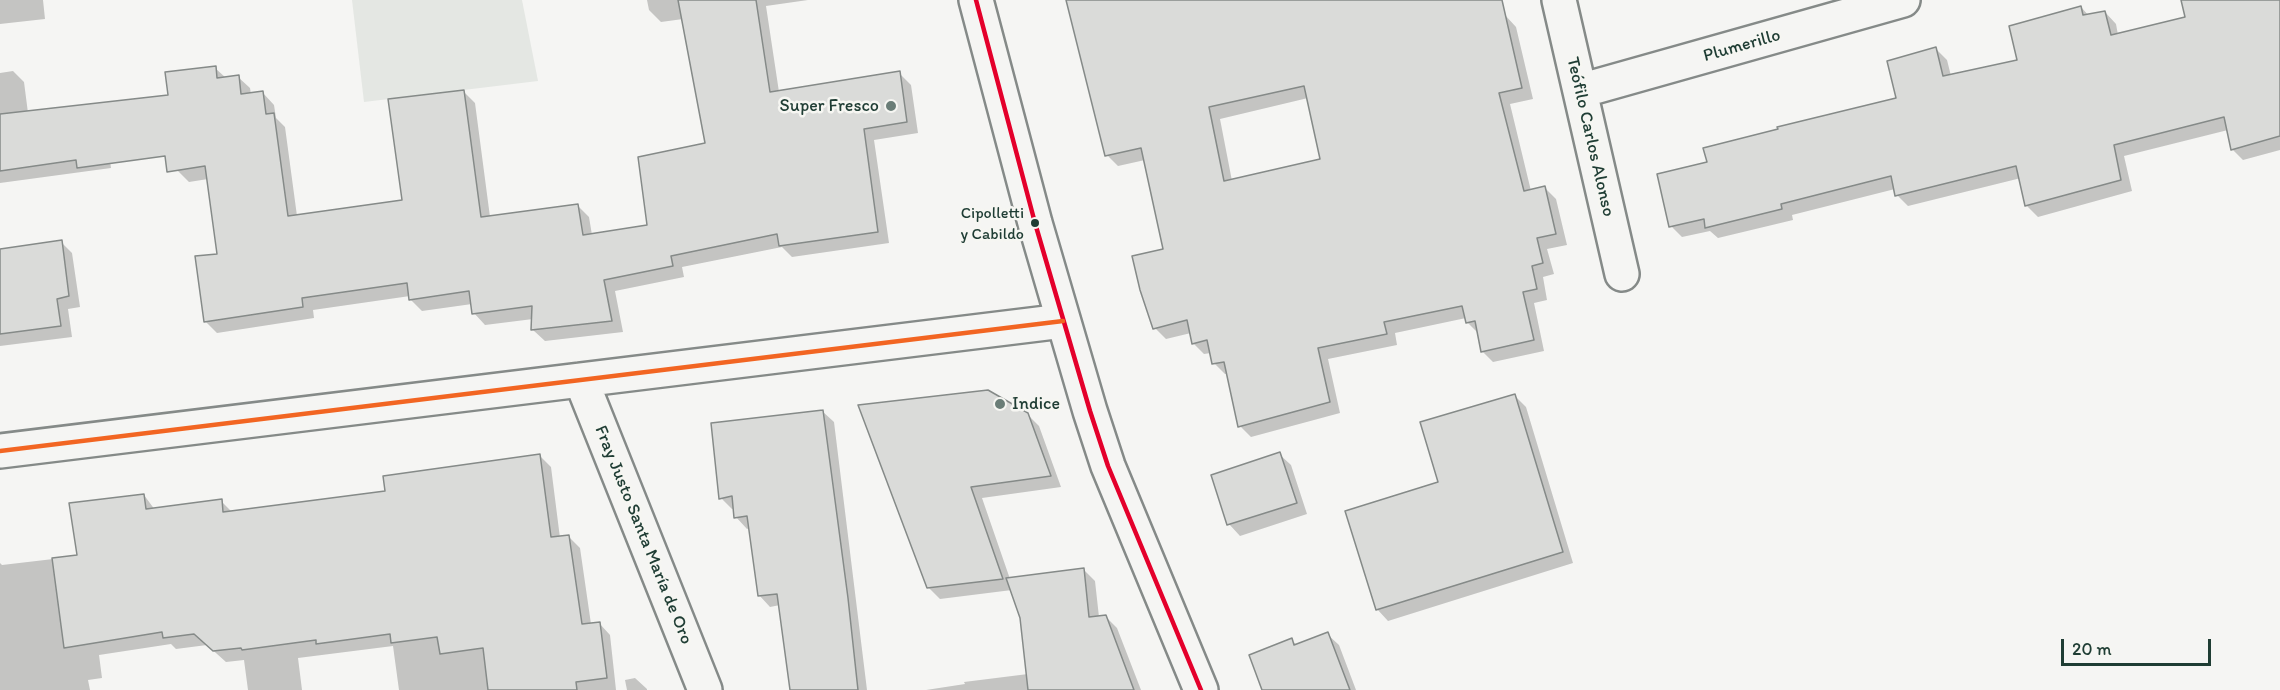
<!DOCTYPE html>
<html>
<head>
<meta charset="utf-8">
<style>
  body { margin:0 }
  #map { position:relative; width:2280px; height:690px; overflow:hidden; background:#f5f5f3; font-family:Itim,sans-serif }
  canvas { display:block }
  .scale { position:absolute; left:2061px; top:639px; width:150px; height:27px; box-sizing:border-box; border:3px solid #1f3d34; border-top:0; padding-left:8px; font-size:18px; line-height:21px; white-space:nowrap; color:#1f3d34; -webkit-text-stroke:4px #f6f6f2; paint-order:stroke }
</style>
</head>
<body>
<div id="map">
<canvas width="2280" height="690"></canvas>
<div class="scale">20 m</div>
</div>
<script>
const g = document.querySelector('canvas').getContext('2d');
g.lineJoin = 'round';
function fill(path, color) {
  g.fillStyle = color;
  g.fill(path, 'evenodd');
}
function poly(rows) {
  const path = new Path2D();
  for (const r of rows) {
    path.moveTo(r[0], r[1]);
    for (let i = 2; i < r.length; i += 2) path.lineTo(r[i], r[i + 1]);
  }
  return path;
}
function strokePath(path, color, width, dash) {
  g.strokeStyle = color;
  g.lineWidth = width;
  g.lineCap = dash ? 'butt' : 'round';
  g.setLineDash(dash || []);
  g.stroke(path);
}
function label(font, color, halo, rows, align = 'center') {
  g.font = font + ' Itim,sans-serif';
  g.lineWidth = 5;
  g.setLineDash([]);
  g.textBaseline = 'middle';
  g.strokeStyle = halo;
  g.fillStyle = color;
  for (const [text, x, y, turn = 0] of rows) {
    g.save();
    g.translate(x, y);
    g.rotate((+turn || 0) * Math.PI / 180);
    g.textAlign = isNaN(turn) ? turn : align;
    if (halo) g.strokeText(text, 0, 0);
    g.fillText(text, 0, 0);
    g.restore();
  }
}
fill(poly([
  [352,0,522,0,538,81,364,102]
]), '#e4e7e3');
fill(poly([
  [0,0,45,0,43,0,45,19,0,24],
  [647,0,808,0,766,6,779,92,899,73,911,85,918,133,874,140,889,243,792,257,782,247,682,267,684,277,615,291,623,332,545,341,533,330,533,319,485,325,474,313,472,304,422,311,410,299,410,296,313,310,314,318,217,333,206,322,219,255,208,179,189,182,177,170,167,73,215,68,226,78,238,77,250,88,251,94,263,93,274,105,276,118,285,127,297,216,404,201,464,92,475,103,490,217,577,205,589,217,592,235,649,227,707,145,683,19,661,22,649,10],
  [1067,0,1479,0,1505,15,1516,27,1533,99,1510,104,1531,191,1545,188,1556,199,1567,245,1547,249,1554,274,1543,277,1547,300,1534,303,1544,351,1493,362,1482,351,1479,334,1467,322,1466,318,1395,333,1397,345,1328,359,1340,413,1251,437,1240,426,1228,374,1225,374,1214,363,1211,353,1204,354,1193,343,1191,333,1166,339,1155,328,1165,251,1145,160,1118,166,1107,155],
  [1308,98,1322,161,1232,181,1220,119],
  [2183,0,2280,0,2280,150,2243,160,2232,149,2228,130,2124,156,2132,191,2038,217,2027,206,2021,178,1908,206,1897,195,1895,189,1792,215,1793,220,1718,238,1710,231,1682,237,1671,226,1709,163,1898,99,1936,49,1947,60,1951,76,2019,61,2081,7,2089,16,2105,12,2116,24,2118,35,2187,18],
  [13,71,24,82,28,113,104,116,111,168,0,183,0,73],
  [61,242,72,253,80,307,68,309,72,337,0,346,0,261],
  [1514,395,1526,407,1573,563,1388,621,1377,609,1440,483],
  [860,406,1027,414,1039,426,1061,487,982,498,1010,579,1083,569,1095,581,1099,617,1105,616,1117,628,1141,690,926,690,965,684,964,682,1028,674,1022,617,1012,590,940,599,928,587],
  [822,411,834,422,867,690,800,690,780,605,770,607,759,595,750,528,747,529,736,517,735,509,732,509,721,498],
  [1279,454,1291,465,1307,514,1240,536,1229,524,1213,476],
  [540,456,551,467,560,538,569,537,580,548,591,624,599,623,610,635,616,690,399,690,393,646,298,658,302,690,248,690,244,660,226,662,207,645,176,649,171,644,99,655,102,678,88,680,90,690,0,690,0,563,2,565,79,556,144,495,155,510,221,501,233,513,387,492],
  [1327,634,1339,645,1356,690,1264,690,1291,640,1297,645],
  [635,678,647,689,647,690,627,690,625,680]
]), '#0003');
const building = poly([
  [678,0,756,0,770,92,900,71,907,122,864,129,878,232,779,246,777,234,671,256,673,266,604,280,612,321,531,330,532,306,472,314,469,291,409,300,407,283,302,298,303,307,204,322,195,256,217,254,205,166,167,172,165,156,77,168,76,160,0,171,0,114,168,95,165,72,216,66,217,78,239,75,241,94,263,91,266,114,274,113,288,216,402,200,388,99,464,90,481,217,578,204,583,235,647,225,638,157,705,143,678,0],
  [1066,0,1502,0,1522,88,1499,93,1524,191,1545,186,1556,234,1537,238,1543,263,1532,266,1537,289,1523,292,1534,340,1481,352,1475,321,1466,323,1462,306,1384,322,1387,334,1318,348,1330,402,1238,427,1224,362,1212,364,1207,340,1192,344,1187,320,1153,329,1140,290,1132,256,1163,249,1141,148,1105,156,1066,0],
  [1304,86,1320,159,1224,181,1209,107,1304,86],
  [2181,0,2280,0,2280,136,2231,150,2224,117,2114,145,2121,180,2025,206,2016,166,1895,196,1891,176,1781,204,1782,209,1705,228,1704,219,1669,227,1657,174,1707,162,1703,148,1778,129,1777,127,1896,98,1887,61,1936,47,1943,76,2017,60,2009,26,2081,6,2083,15,2105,11,2111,35,2185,17,2181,0],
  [62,240,69,296,57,299,61,326,0,334,0,249,62,240],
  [988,390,1028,413,1051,476,971,487,1003,579,927,588,858,405,988,390],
  [1515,394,1563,552,1376,610,1345,511,1438,482,1420,422,1515,394],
  [823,410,848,598,858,690,790,690,777,594,758,596,747,516,734,518,732,496,719,499,711,423,823,410],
  [1280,452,1297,503,1227,525,1211,475,1280,452],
  [540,454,551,537,569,535,582,624,600,622,607,678,576,682,577,690,488,690,483,648,440,654,437,637,391,643,390,634,316,644,316,640,242,650,241,648,213,651,194,634,163,638,162,632,64,648,52,558,77,555,69,503,144,494,146,509,222,499,223,512,385,491,383,476,540,454],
  [1084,568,1089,617,1106,615,1134,690,1028,690,1020,618,1006,578,1084,568],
  [1328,632,1350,690,1262,690,1249,655,1292,638,1294,645,1328,632]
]);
fill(building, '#dadbd9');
strokePath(building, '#858a88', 1.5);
const street = poly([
  [1559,0,1622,274],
  [1580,91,1903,0],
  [581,380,705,690],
  [0,451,1063,321]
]);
const secondary = poly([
  [976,0,1035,223,1090,411,1108,466,1201,690]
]);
strokePath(street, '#858a88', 38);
strokePath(secondary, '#858a88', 38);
strokePath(street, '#f5f5f3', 33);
strokePath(secondary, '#f5f5f3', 33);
strokePath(poly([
  [976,0,1035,223,1090,411,1108,466,1201,690]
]), '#e4002b', 4.5);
strokePath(poly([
  [0,451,1063,321]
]), '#f26522', 4.5);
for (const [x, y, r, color] of [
  [891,106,6,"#6a7d77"],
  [1035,223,5,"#1f3d34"],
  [1000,404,6,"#6a7d77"]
]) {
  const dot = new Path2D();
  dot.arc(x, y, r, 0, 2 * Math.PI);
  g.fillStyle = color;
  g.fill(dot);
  strokePath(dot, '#f6f6f2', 2);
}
label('16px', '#1f3d34', '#f6f6f2', [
  ["Cipolletti",1024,214],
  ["y Cabildo",1024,235]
], 'right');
label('18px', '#1f3d34', '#f6f6f2', [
  ["Plumerillo",1742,46,-16],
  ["Teófilo Carlos Alonso",1590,137,77],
  ["Fray Justo Santa María de Oro",643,535,68]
]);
label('18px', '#1f3d34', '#f6f6f2', [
  ["Super Fresco",879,106],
  ["Indice",1012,404,"left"]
], 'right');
</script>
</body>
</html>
